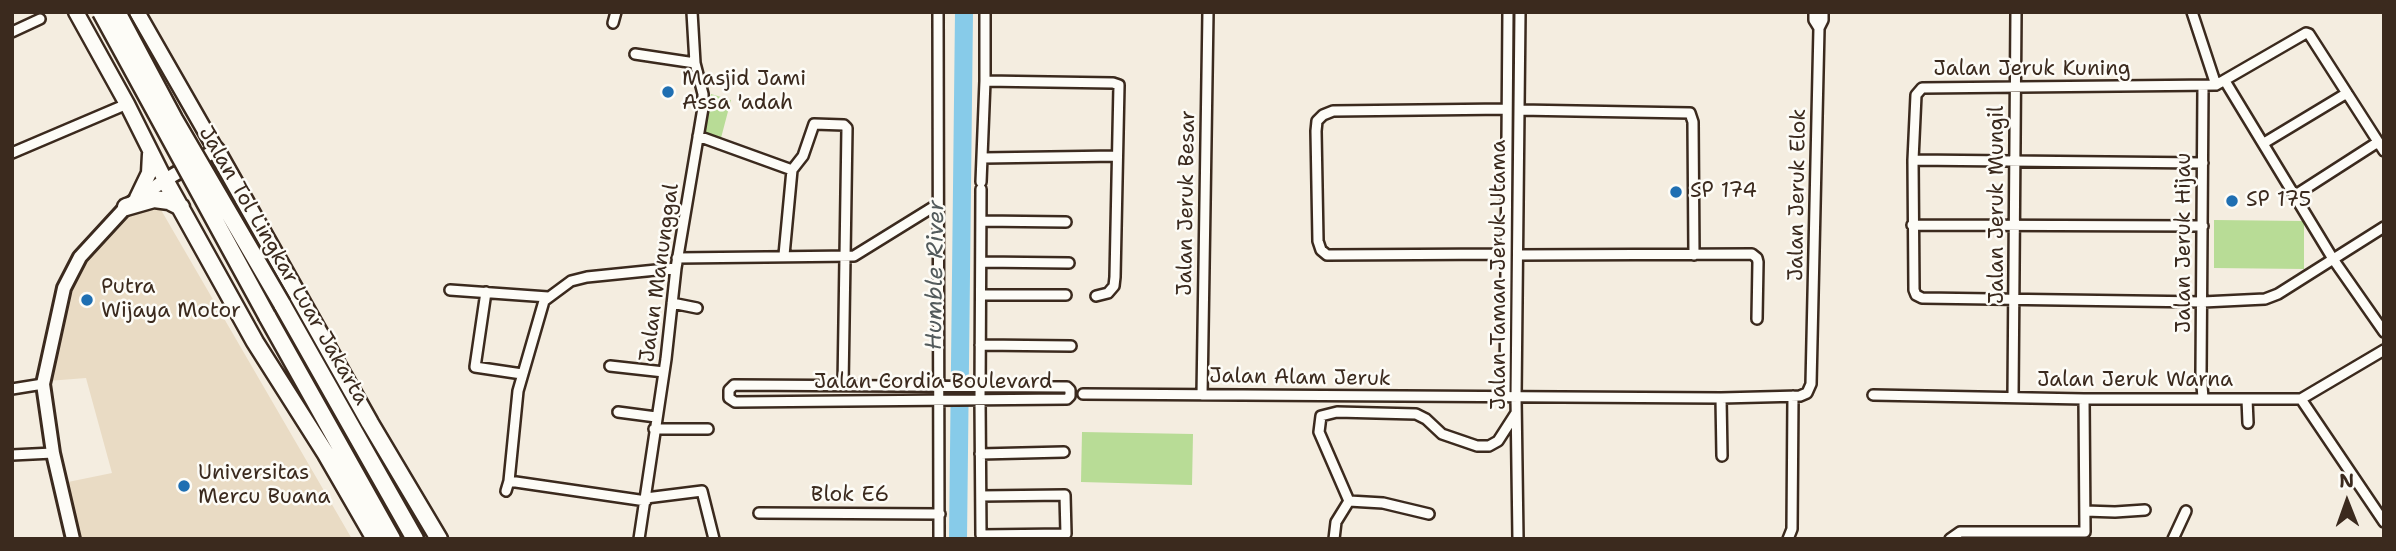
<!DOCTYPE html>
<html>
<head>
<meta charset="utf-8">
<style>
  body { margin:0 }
  #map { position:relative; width:2396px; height:551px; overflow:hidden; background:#f4ede0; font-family:"Shantell Sans",sans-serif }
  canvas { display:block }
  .frame { position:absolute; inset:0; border:14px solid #3b2a1e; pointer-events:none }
  .north { position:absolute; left:2312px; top:467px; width:70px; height:70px; -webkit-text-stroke:5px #fdfcf7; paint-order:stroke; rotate:359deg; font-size:19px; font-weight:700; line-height:28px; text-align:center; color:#3b2a1e }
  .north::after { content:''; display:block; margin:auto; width:24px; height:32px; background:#3b2a1e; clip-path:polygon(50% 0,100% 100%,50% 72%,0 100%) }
</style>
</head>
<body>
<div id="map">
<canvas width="2396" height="551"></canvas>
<div class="frame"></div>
<div class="north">N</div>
</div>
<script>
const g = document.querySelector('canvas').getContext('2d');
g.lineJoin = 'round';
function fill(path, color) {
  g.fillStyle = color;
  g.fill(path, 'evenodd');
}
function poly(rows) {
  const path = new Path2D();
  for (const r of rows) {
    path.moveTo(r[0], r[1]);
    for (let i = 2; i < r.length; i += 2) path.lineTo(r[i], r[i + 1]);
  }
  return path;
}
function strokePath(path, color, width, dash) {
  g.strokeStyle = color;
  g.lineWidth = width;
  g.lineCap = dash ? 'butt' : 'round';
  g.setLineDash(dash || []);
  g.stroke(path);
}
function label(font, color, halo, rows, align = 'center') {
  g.font = font + ' "Shantell Sans",sans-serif';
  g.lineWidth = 5;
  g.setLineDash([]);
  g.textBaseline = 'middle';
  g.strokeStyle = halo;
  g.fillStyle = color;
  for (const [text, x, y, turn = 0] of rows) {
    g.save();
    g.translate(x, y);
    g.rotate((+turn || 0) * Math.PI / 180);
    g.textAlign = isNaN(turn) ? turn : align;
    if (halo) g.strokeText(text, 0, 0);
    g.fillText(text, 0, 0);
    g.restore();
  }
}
fill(poly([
  [139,172,352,539,77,539,68,482,112,473,86,378,35,382,82,263,123,205]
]), '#e9dbc4');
fill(poly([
  [711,94,731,100,721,138,701,133],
  [2214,220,2304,221,2304,269,2214,268],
  [1082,432,1193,434,1192,485,1081,482]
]), '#b8dc96');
strokePath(poly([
  [958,539,964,12]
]), '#87cbe9', 18);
const minor = poly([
  [938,12,939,539],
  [2192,12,2216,85],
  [613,23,616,12],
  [1819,28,1823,20,1823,12],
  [12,32,40,19],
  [635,54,695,63],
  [985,81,1113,83,1119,85,1115,277,1114,286,1108,293,1096,296],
  [2225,81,2333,259,2384,332],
  [2203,87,2201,373,2203,398],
  [1519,110,1690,113,1693,122,1694,255],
  [698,136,792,170,784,255],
  [2264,143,2347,93],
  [2384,151,2309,34,2306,33,2216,85,1922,88,1916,95,1913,160,1914,290,1916,295,1922,298,2203,302,2265,299,2278,294,2384,227],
  [12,153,127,104],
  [983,158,1117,156],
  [1913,160,2203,163],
  [792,170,803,156,814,124,844,125,847,128,843,386],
  [981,182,985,81,985,12],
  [2294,196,2378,142],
  [981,221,1066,222],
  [1912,225,2203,226],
  [1506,254,1327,255,1321,250,1318,241,1316,131,1317,121,1323,115,1333,111,1507,109],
  [1518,255,1752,254,1757,258,1758,262,1757,319],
  [677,258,854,256,938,204],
  [981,262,1069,263],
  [450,290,548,297],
  [486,292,475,367,522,374],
  [981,295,1066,295],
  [672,303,697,308],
  [980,345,1071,346],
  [610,366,664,372],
  [734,385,1067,387,1070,390,1070,396,1067,399,735,402,729,398,729,390,734,385],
  [12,389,43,384],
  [1083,394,1721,398,1800,396,1807,393,1811,384,1819,28,1814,20,1814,12],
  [1202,395,1208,12],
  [1873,395,2084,399,2301,399,2384,350],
  [1505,397,1508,12],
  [2013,397,2016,12],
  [1721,398,1722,456],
  [2247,399,2248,423],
  [2301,399,2384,522],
  [618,412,656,417],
  [654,429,708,429],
  [980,454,1064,452],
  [12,455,53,453],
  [509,481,646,501],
  [506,491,509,481,518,391,544,301,571,281,587,277,676,268],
  [981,496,1065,495,1066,534,981,535,980,399,981,189],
  [646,498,702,491,714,539],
  [1349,501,1383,503,1429,514],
  [2085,511,2115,512,2145,510],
  [759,513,940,514],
  [639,539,666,359,676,268,703,108,703,94,695,63,692,12],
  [1334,539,1336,522,1349,501,1319,432,1321,416,1337,412,1416,414,1426,419,1442,434,1477,446,1489,446,1498,441,1516,413],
  [1518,539,1516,397,1520,12],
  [1788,539,1792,529,1793,396],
  [1950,539,1960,532,2085,532,2084,399],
  [2173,539,2186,511]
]);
const secondary = poly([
  [73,539,53,453,43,384,64,288,80,257,126,207,165,180,216,150]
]);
const primary = poly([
  [76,12,127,104,165,180],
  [137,12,216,150],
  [137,198,149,173,150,154]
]);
const motorway = poly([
  [216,150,370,423,439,539],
  [165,180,255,342,326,454,375,539],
  [126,207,154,199,169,201,181,207],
  [282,304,415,539],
  [267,316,392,539]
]);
strokePath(minor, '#3b2a1e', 14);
strokePath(secondary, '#3b2a1e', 18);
strokePath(primary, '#3b2a1e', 19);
strokePath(motorway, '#3b2a1e', 21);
strokePath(minor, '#fdfcf7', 9);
strokePath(secondary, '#fdfcf7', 12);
strokePath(primary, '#fdfcf7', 14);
strokePath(motorway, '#fdfcf7', 16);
const motorwayBridge = poly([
  [101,12,267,316],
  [117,12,174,119,282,304]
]);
strokePath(motorwayBridge, '#3b2a1e', 21, []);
strokePath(motorwayBridge, '#fdfcf7', 16);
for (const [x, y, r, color] of [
  [668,92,7,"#1f6fb2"],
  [1676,192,7,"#1f6fb2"],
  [2232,201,7,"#1f6fb2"],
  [87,300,7,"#1f6fb2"],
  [184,486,7,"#1f6fb2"]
]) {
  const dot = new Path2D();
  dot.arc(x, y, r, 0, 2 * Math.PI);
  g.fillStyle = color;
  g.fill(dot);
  strokePath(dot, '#fdfcf7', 2.5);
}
label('21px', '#3b2a1e', '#fdfcf7', [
  ["Jalan Jeruk Kuning",2032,70],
  ["Jalan Jeruk Elok",1798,195,-89],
  ["Jalan Jeruk Besar",1187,203,-89],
  ["Jalan Jeruk Mungil",1998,205,-90],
  ["Jalan Jeruk Hijau",2185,243,-90],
  ["Jalan Tol Lingkar Luar Jakarta",283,266,60],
  ["Jalan Manunggal",660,273,-82],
  ["Jalan Taman Jeruk Utama",1500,275,-90],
  ["Jalan Alam Jeruk",1300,378,1],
  ["Jalan Jeruk Warna",2135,381],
  ["Jalan Cordia Boulevard",933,383],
  ["Blok E6",850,496]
]);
label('21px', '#3b2a1e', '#fdfcf7', [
  ["Masjid Jami",682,80],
  ["Assa 'adah",682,104],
  ["SP 174",1690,192],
  ["SP 175",2246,201],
  ["Putra",101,288],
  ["Wijaya Motor",101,312],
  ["Universitas",198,474],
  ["Mercu Buana",198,498]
], 'left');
label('italic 23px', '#525a5b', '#fdfcf7', [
  ["Humble River",936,275,-89]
]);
</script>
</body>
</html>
